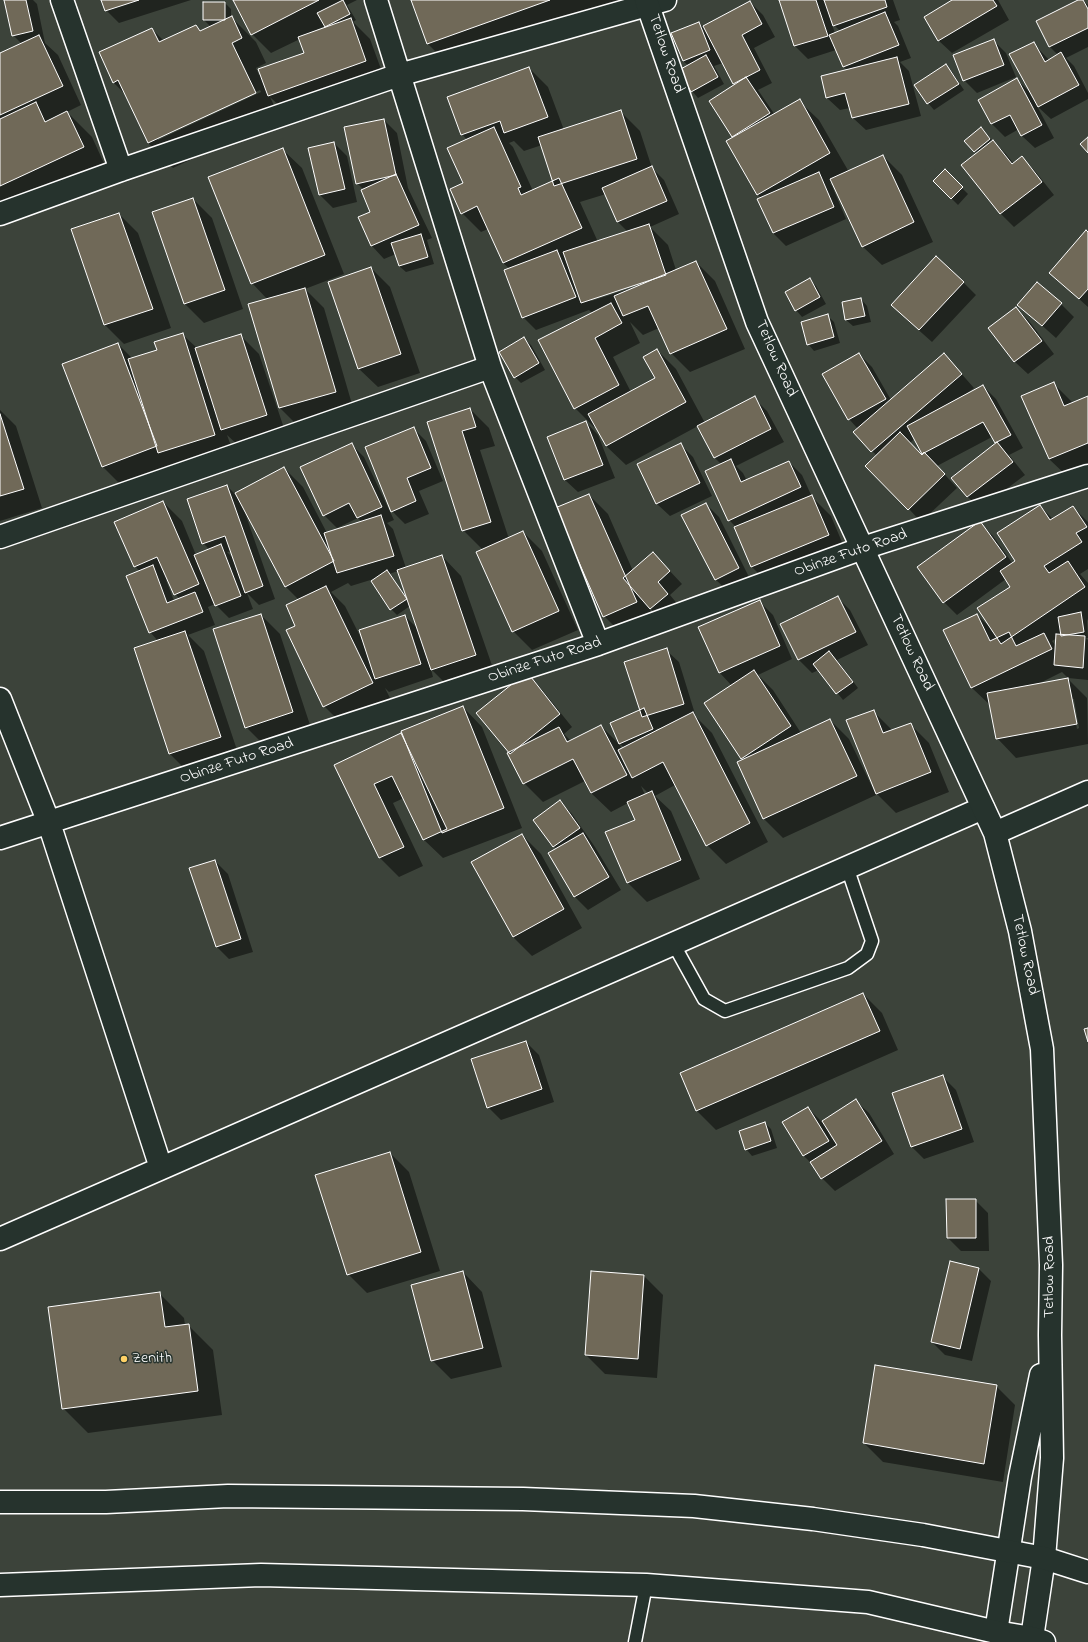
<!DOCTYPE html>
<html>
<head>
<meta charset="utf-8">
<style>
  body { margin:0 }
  canvas { display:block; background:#3c433a }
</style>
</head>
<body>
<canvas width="1088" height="1642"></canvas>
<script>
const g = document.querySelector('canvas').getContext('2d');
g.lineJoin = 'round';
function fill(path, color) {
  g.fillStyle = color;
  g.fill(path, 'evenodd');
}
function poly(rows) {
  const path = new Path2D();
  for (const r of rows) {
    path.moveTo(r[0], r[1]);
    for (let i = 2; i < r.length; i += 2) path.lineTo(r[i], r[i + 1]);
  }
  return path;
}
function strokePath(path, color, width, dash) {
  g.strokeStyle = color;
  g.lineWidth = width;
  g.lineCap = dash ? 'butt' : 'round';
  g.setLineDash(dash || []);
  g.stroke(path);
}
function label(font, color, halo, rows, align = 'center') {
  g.font = font + ' "Indie Flower",sans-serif';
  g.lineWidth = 3;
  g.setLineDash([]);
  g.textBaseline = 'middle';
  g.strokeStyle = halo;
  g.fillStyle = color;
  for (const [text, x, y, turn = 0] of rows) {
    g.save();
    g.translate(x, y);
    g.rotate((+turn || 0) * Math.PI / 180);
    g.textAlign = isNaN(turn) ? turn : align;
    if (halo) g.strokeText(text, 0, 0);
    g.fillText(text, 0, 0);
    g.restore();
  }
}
fill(poly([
  [5,0,33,0,37,4,45,43,58,55,81,105,67,112,92,137,108,172,0,210,0,54,22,44,13,35],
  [103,0,191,0,119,23,106,10],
  [234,0,357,0,347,5,356,20,353,22,370,39,385,80,288,114,270,97,280,118,173,168,148,143,125,94,113,82,152,29,164,41,196,26,201,31,211,27,204,20,225,3,231,9,231,17,256,42,266,63,256,68,259,75,305,53,300,39,271,53,252,34],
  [325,26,327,28,314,31],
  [260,90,261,92,158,140,158,138],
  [412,0,631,0,453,69,428,44],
  [780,0,893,0,900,20,894,22,898,26,911,58,900,62,909,71,921,116,866,130,853,118,850,108,840,110,827,98,847,70,843,66,836,50,808,59,795,46],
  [831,22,840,31,835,33],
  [954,0,998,0,1009,20,952,53,939,41,925,17],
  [1080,0,1083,0,1088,5,1088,47,1066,58,1074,66,1088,93,1088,99,1051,119,1037,106,1054,138,1035,148,1022,136,1019,129,1005,137,992,124,979,100,1017,80,1031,93,1033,43,1049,60,1058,55,1050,47],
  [750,2,763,15,775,37,754,48,772,83,758,90,775,115,799,101,819,120,849,172,883,156,902,175,933,242,882,265,862,246,833,182,830,183,832,186,846,219,786,246,773,233,758,199,761,198,757,194,733,136,735,85,723,63,714,66,724,84,698,98,692,91,689,66,683,61,699,23,703,27],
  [993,40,1006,53,1016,77,977,93,964,80],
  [946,65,952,72,964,90,934,110,928,103],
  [529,68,548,87,564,130,620,111,640,131,652,168,664,180,679,214,650,227,668,245,676,270,696,262,715,281,745,349,690,372,671,353,659,328,643,335,630,322,640,343,613,357,631,392,656,378,657,350,676,369,705,423,754,398,767,411,784,442,736,466,743,473,747,481,789,462,802,475,812,497,831,516,847,554,771,586,752,567,736,527,729,520,722,465,715,458,698,426,626,465,606,446,596,426,594,427,575,408,592,313,589,310,536,330,523,317,510,269,503,263,488,229,481,232,462,213,467,140,462,134],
  [514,141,524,151,542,145,554,182,533,191,513,147,509,143],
  [606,194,618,222,628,232,598,242,580,202],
  [650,280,651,282,591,301,591,299],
  [384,120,397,133,408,188,432,238,427,240,434,264,406,272,399,266,396,254,384,259,372,246,359,218,372,212,364,190,357,183],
  [987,135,1006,154,1014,164,1022,158,1035,171,1054,195,1014,227,1001,214,962,165,977,154,966,141],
  [334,143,347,156,357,202,333,208,320,195],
  [282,149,302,168,344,274,305,289,324,308,354,411,299,427,280,408,268,300,252,283],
  [945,171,968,194,958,205,934,181],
  [193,199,212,218,243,309,204,323,185,304],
  [119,214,138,233,171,328,124,344,105,325,72,230],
  [1088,233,1088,307,1050,273],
  [371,268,390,287,420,373,378,387,358,368],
  [810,280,816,286,826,304,802,317,796,310],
  [963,282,976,295,932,342,905,318],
  [861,299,867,306,871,322,853,326,846,320,843,303],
  [1061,304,1074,317,1056,338,1019,305],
  [1016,308,1029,321,1054,354,1028,374,1015,362,990,328],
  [827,315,834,322,840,343,814,351,808,344],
  [182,334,197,348,240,335,259,354,286,434,241,448,227,435,234,454,122,486,102,466,118,344,133,359,159,351],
  [524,339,531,345,545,370,521,383,515,377],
  [859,354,872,367,891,400,944,354,974,388,966,394,983,386,996,399,1023,448,1009,455,1025,475,980,509,967,496,996,444,992,437,937,466,957,488,921,522,909,509,877,456,855,432,858,429,849,419],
  [915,438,925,458,910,443],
  [1054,384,1073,403,1088,397,1088,470,1069,478,1049,459,1022,397],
  [470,409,489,428,495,446,480,450,509,539,523,532,542,551,578,630,532,650,513,631,483,550,463,530,428,422],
  [0,410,16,426,42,508,0,521],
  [586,422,598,435,615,478,578,492,565,480,548,437],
  [413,428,426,441,443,481,419,491,429,514,405,524,391,510],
  [351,444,364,457,394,520,387,523,393,529,406,568,442,556,461,576,495,674,451,689,431,669,433,677,389,692,385,688,392,702,343,725,324,706,297,626,299,600,285,586,246,512,245,513,275,599,259,605,247,593,253,609,229,618,215,604,208,607,215,625,188,635,204,651,239,756,189,773,170,754,158,641,150,632,140,572,135,566,163,502,182,521,196,555,210,550,203,543,227,486,235,494,284,468,303,487,327,533,362,522,358,518,337,528,324,515],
  [232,551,235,560,227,552],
  [398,571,406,597,389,574],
  [377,578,391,609,397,615,410,606,418,629,405,616,362,640,345,606,331,592,348,583,351,586],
  [168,579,175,594,180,599,174,601,166,580],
  [681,445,693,457,712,496,670,516,657,504,638,465],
  [589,495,608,514,633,571,653,553,682,584,670,595,680,607,664,622,649,607,655,621,623,635,604,616],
  [706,504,719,517,751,581,729,592,716,580],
  [1040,506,1053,519,1073,507,1088,522,1088,569,1080,574,1088,583,1088,621,1087,619,1088,638,1086,638,1088,640,1088,680,1068,678,1062,672,1040,683,1068,679,1087,698,1088,744,1016,758,997,738,991,706,972,688,944,631,977,615,991,628,1011,587,1006,579,957,615,944,602,980,523,993,536,1013,564,1016,562],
  [1057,638,1056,646,1052,641],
  [1072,699,1074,699,1079,728,1077,729],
  [837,597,850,610,868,645,837,660,858,688,843,700,819,670,812,673,799,660,781,625],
  [760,602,773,615,792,659,758,675,773,690,801,733,830,720,849,739,876,795,783,838,764,819,742,758,732,686,720,673,700,628],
  [261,615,280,634,312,731,265,746,246,727],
  [666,650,679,662,696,717,712,733,768,842,726,864,707,845,675,785,655,796,671,811,700,879,647,902,627,882,636,821,628,803,611,812,591,793,585,781,543,802,524,783,509,754,526,673,539,686,572,727,564,734,571,741,601,726,620,745,622,750,625,748,620,744,611,724,640,711],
  [665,727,657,732,656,729],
  [641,786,649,794,645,795],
  [463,707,482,727,522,828,443,858,423,839,404,798,393,803,423,866,399,877,380,858,336,765,401,734,406,739],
  [873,711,892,730,910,724,929,743,949,792,896,813,876,793],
  [560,801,572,814,595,847,621,890,588,910,575,897,549,853,556,849,534,820],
  [522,835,541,854,582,928,532,956,513,937],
  [215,861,228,874,253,952,229,959,216,946],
  [863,994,882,1013,898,1050,716,1130,697,1111,681,1074],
  [526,1042,539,1055,554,1102,501,1120,488,1107],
  [943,1077,956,1090,974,1142,924,1159,911,1146],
  [856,1101,869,1113,894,1154,835,1191,822,1178,813,1165,804,1156,784,1123,808,1108,822,1122],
  [831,1133,838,1145,837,1146,829,1134],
  [765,1123,771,1129,777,1148,752,1156,746,1149],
  [390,1153,409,1172,440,1271,367,1293,348,1274],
  [947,1200,975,1200,988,1213,989,1251,961,1251,948,1238],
  [978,1268,991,1281,972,1361,945,1355,932,1342],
  [463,1272,482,1292,502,1367,451,1379,432,1360],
  [644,1276,663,1295,657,1378,605,1374,586,1355],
  [159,1293,184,1318,185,1325,188,1325,213,1350,222,1415,88,1433,63,1408],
  [876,1366,996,1386,1015,1405,1003,1482,883,1462,864,1443]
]), '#0007');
const building = poly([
  [4,0,26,0,33,31,12,36,4,0],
  [101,0,139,0,105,11,101,0],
  [233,0,319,0,251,35,233,0],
  [343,0,350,14,325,27,317,13,343,0],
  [411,0,550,0,427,44,411,0],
  [779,0,816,0,828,36,794,46,779,0],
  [824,0,885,0,887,7,833,26,824,0],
  [952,0,993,0,997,6,938,41,924,17,952,0],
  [1078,0,1083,0,1088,9,1088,28,1049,47,1036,21,1078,0],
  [750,1,762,24,742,35,760,70,733,84,703,26,750,1],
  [203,2,225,2,225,20,203,20,203,2],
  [885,12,899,45,843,67,829,35,885,12],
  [232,16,242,38,232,43,256,93,148,143,118,80,113,83,99,52,152,28,159,42,196,25,200,31,232,16],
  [351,18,366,61,268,96,258,69,304,53,298,37,351,18],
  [699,22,710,50,683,61,671,33,699,22],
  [39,35,63,86,0,115,0,53,39,35],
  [994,39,1004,65,963,81,953,55,994,39],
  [1034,42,1045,62,1061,52,1079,85,1038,107,1009,54,1034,42],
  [706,55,718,77,691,92,679,70,706,55],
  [897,57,909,104,852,118,845,93,826,98,821,76,897,57],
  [946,64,959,84,927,104,914,85,946,64],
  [529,67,548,117,504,133,500,121,461,135,447,97,529,67],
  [746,77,770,113,732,137,709,101,746,77],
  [1017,78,1042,125,1021,136,1010,115,991,124,978,100,1017,78],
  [800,99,830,153,757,195,726,141,800,99],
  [36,102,45,122,67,111,84,147,0,186,0,119,36,102],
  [621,110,637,159,554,186,538,137,621,110],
  [384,119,396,175,356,184,344,127,384,119],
  [494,127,521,187,518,188,521,195,559,178,582,228,503,263,477,206,461,214,450,189,463,183,447,148,494,127],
  [981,127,990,139,974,152,964,141,981,127],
  [1088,137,1088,153,1080,144,1088,137],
  [993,140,1012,164,1022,156,1042,182,1000,214,961,165,993,140],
  [334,142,345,189,319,195,308,148,334,142],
  [283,148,325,255,251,284,208,177,283,148],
  [883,155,914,222,862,247,830,179,883,155],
  [652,166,667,201,617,222,602,188,652,166],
  [945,169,963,187,951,199,933,181,945,169],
  [819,172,834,207,773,233,757,199,819,172],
  [396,174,419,225,371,246,358,217,370,212,361,190,396,174],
  [193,198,225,290,184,304,152,212,193,198],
  [119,213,153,309,104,325,71,229,119,213],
  [649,224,666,275,581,303,563,252,649,224],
  [1086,230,1088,232,1088,289,1079,299,1049,273,1086,230],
  [421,234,428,257,399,266,391,243,421,234],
  [557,250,576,297,522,318,504,270,557,250],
  [936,256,964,282,919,330,891,305,936,256],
  [696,261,727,329,670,354,648,306,623,316,614,296,696,261],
  [371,267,401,354,358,369,328,282,371,267],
  [810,278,820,297,795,311,785,292,810,278],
  [1037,282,1062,303,1042,326,1017,305,1037,282],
  [305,288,336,392,279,408,248,304,305,288],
  [861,298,865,316,845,320,842,302,861,298],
  [611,303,622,323,595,338,619,385,574,409,538,340,611,303],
  [1016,307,1042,341,1014,362,988,328,1016,307],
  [828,314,834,337,807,345,801,322,828,314],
  [183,333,215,435,158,453,128,359,157,350,154,342,183,333],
  [241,334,267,415,221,430,195,348,241,334],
  [524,337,539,363,514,378,499,352,524,337],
  [118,343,157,446,102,467,62,364,118,343],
  [657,349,686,402,606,446,588,414,655,378,643,357,657,349],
  [859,353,886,399,848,420,822,374,859,353],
  [944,353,962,374,871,452,853,432,944,353],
  [1054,382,1064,406,1088,396,1088,443,1049,459,1021,396,1054,382],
  [983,385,1011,435,995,443,983,422,922,454,907,426,983,385],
  [755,396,771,429,714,458,697,426,755,396],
  [470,408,476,427,462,431,491,522,462,531,427,422,470,408],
  [0,414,24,489,0,496,0,414],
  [586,421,603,465,564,480,547,437,586,421],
  [414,427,431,468,407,478,416,501,391,512,365,447,414,427],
  [900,432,922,455,924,452,945,474,908,510,865,466,900,432],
  [997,442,1013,462,967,497,951,478,997,442],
  [352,443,382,507,357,518,349,503,323,516,300,467,352,443],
  [681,443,700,483,656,504,637,464,681,443],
  [731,459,741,482,789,461,801,487,728,521,705,471,731,459],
  [284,467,334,561,285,587,235,493,284,467],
  [227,485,263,586,245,593,225,536,202,544,187,499,227,485],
  [589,494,637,602,603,617,555,508,589,494],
  [812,495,829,535,751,567,734,527,812,495],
  [163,501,199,584,174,595,157,557,134,567,114,522,163,501],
  [706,503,739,568,715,580,681,515,706,503],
  [1040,505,1050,520,1073,506,1087,527,1076,533,1082,542,1044,566,1049,573,1068,561,1085,587,1001,644,977,608,1010,587,1000,571,1015,561,997,533,1040,505],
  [381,515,394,556,337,573,324,533,381,515],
  [980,521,1006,557,943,603,917,567,980,521],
  [523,531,559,611,512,632,476,552,523,531],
  [221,544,241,596,215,606,194,555,221,544],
  [653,552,670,571,658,582,668,594,650,609,623,578,653,552],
  [442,555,476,655,431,670,397,570,442,555],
  [153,565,167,603,195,592,203,612,149,633,126,576,153,565],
  [387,570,407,599,390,610,371,581,387,570],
  [326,586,373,683,323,707,286,630,295,626,286,605,326,586],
  [838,596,856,632,798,660,780,624,838,596],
  [760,600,780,646,719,673,698,627,760,600],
  [1081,612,1084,632,1061,636,1058,617,1081,612],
  [261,614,293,712,245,728,213,629,261,614],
  [977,614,990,641,1009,632,1016,646,1044,633,1052,649,971,688,943,630,977,614],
  [405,615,421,664,375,679,359,630,405,615],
  [185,631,221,737,169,754,134,648,185,631],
  [1056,634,1085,636,1083,668,1054,665,1056,634],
  [667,648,684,704,642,717,624,662,667,648],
  [829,651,853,682,836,694,813,664,829,651],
  [754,670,791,726,741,759,704,703,754,670],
  [527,672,560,714,510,754,476,713,527,672],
  [1068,678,1077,724,996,739,987,693,1068,678],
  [463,706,504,808,442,833,401,731,463,706],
  [644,708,653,729,619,744,610,723,644,708],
  [874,710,883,733,911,723,931,772,876,794,846,720,874,710],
  [693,712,750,823,706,846,663,762,632,778,618,750,693,712],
  [830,719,857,776,763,819,737,762,830,719],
  [601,725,627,775,591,793,573,759,523,784,507,753,559,727,567,742,601,725],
  [401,733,447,829,423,840,392,776,374,784,404,847,379,858,334,765,401,733],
  [652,791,681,860,627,883,605,832,635,820,627,802,652,791],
  [560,800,580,828,553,847,533,820,560,800],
  [583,833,609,877,574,897,548,853,583,833],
  [522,834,564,909,513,937,471,862,522,834],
  [215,860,241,939,216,947,189,868,215,860],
  [863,993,880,1031,696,1111,680,1073,863,993],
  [1088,1028,1088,1042,1084,1029,1088,1028],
  [526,1041,542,1089,487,1108,471,1059,526,1041],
  [943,1075,962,1129,911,1147,892,1093,943,1075],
  [856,1099,882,1141,821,1179,810,1162,837,1145,822,1121,856,1099],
  [808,1107,829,1141,803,1156,782,1122,808,1107],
  [765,1122,771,1141,745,1150,739,1131,765,1122],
  [390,1152,421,1252,347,1275,315,1175,390,1152],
  [946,1199,976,1199,976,1238,947,1238,946,1199],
  [950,1261,979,1268,960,1349,931,1342,950,1261],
  [463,1271,483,1348,431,1361,411,1285,463,1271],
  [591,1271,644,1275,638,1359,585,1355,591,1271],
  [160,1292,165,1327,189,1324,198,1391,62,1409,48,1307,160,1292],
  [875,1365,997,1385,984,1464,863,1443,875,1365]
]);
fill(building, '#706958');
strokePath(building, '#fff', 1);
const service = poly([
  [673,943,704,999,725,1011,848,968,867,954,872,941,847,867],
  [635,1642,646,1585]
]);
const minor = poly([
  [62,0,121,170],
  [376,0,490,367,598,644],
  [0,214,121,170,399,75,665,0],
  [0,537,490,367],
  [0,699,49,823,161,1168],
  [0,838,598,644,863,548,1088,476],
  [0,1239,983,808]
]);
const tertiary = poly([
  [646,0,757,322,995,833,1020,931,1042,1049,1051,1265,1050,1335,1052,1458,1044,1558,1032,1638],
  [995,833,1088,792],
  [996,1632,1020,1477,1041,1375]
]);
const primary = poly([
  [0,1502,106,1502,228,1496,523,1499,694,1506,813,1519,923,1535,1044,1558,1088,1572],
  [0,1585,261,1575,646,1585,868,1602,996,1632,1032,1638,1044,1642]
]);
strokePath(service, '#fff', 15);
strokePath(minor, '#fff', 25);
strokePath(tertiary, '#fff', 25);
strokePath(primary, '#fff', 25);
strokePath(service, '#26332d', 12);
strokePath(minor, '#26332d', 22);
strokePath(tertiary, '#26332d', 22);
strokePath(primary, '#26332d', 22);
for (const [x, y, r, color] of [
  [124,1359,4,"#ffd166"]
]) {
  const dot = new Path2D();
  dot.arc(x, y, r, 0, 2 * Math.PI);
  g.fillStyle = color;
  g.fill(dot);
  strokePath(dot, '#26332d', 1.5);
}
label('16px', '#fff', '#26332d', [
  ["Tetlow Road",665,54,71],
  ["Tetlow Road",775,359,66],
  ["Obinze Futo Road",851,554,-19],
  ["Tetlow Road",911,653,65],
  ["Obinze Futo Road",545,661,-18],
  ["Obinze Futo Road",237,762,-18],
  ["Tetlow Road",1024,955,78],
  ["Tetlow Road",1050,1277,-90]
]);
label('16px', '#fff', '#26332d', [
  ["Zenith",132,1359]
], 'left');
</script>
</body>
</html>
